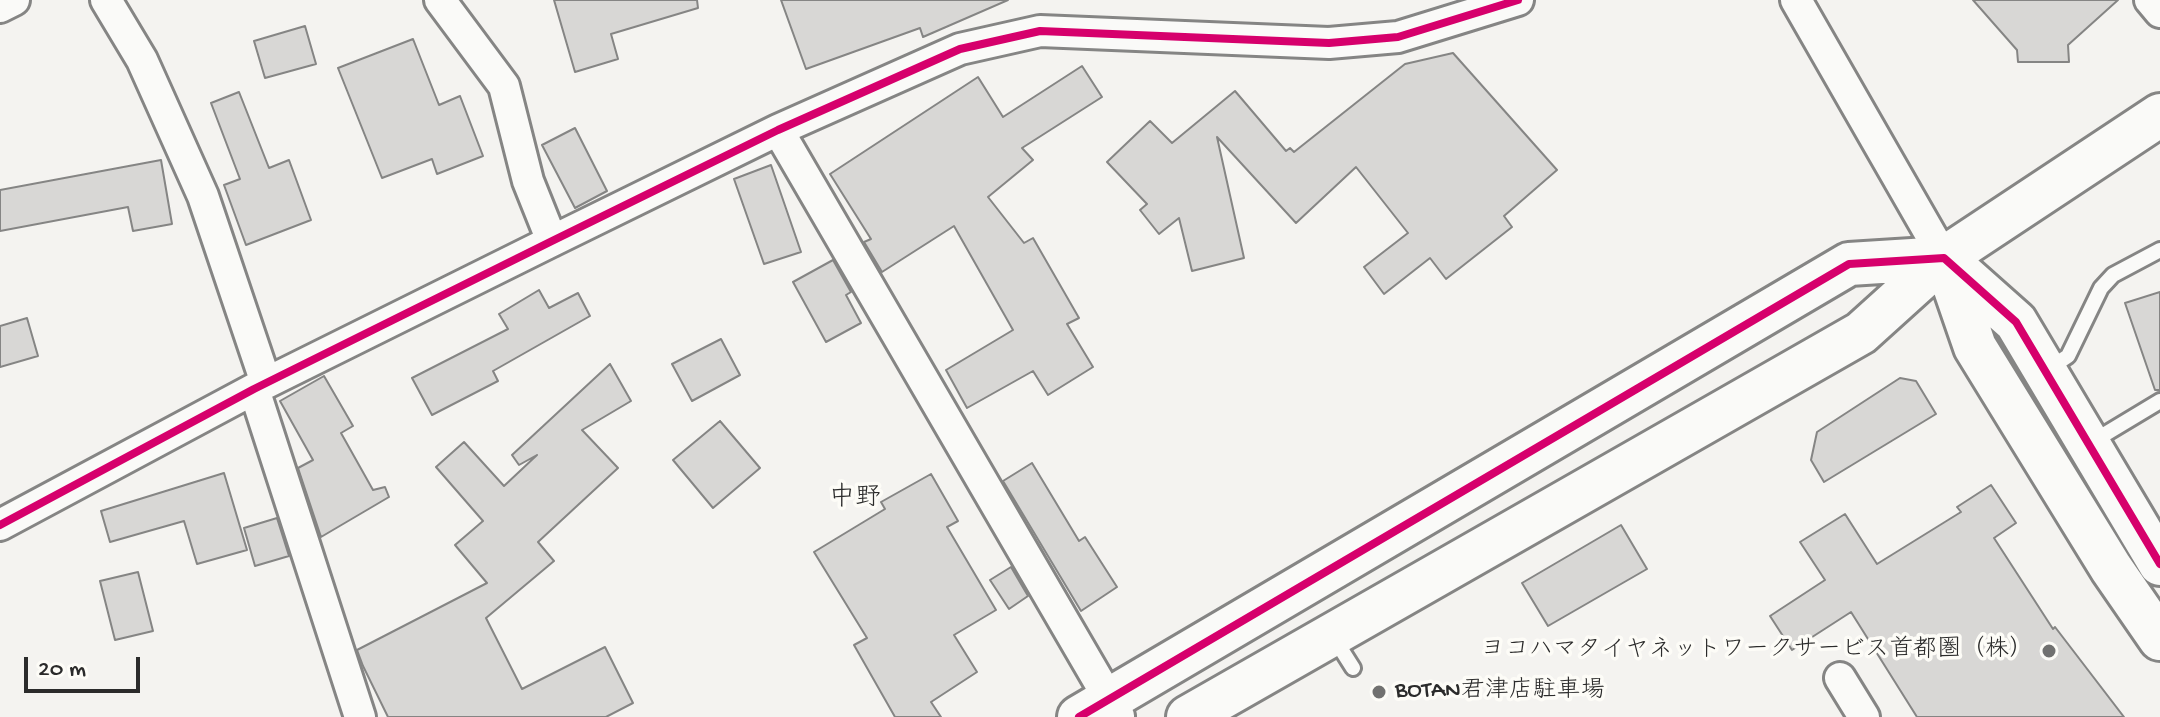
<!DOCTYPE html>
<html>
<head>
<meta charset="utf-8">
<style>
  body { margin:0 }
  #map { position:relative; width:2160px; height:717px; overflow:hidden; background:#f4f3f0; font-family:"Gochi Hand",sans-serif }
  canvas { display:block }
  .scale { position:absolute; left:24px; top:657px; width:116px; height:36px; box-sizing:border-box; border:4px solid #2b2b2b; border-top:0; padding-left:10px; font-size:24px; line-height:28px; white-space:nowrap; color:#2b2b2b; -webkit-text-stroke:6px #fdfcf7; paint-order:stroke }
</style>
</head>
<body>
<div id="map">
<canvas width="2160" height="717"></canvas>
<div class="scale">20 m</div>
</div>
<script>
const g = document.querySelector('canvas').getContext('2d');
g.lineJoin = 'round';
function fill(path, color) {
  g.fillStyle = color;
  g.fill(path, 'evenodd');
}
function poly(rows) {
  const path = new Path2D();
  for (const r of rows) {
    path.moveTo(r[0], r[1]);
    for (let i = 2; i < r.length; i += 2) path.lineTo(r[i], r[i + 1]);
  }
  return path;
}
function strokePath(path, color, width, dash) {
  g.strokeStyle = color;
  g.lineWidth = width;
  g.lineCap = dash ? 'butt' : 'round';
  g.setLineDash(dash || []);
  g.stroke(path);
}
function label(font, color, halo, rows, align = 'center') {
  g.font = font + ' "Gochi Hand","Klee One",sans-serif';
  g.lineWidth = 7;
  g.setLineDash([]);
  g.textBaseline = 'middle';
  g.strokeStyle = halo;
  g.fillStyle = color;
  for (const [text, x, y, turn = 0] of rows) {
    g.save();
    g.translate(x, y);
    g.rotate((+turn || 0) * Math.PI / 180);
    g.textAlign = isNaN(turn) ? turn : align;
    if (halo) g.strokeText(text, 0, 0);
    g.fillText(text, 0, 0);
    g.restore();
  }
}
const building = poly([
  [554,0,697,0,698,8,611,34,618,59,575,72,554,0],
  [781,0,1008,0,923,37,920,28,806,69,781,0],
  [1973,0,2118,0,2068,45,2069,62,2018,62,2017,50,1973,0],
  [305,26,316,64,265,78,254,41,305,26],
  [413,39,439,105,460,96,483,156,437,174,432,159,382,178,338,68,413,39],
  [1453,53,1557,170,1504,216,1512,227,1446,279,1430,258,1384,294,1364,267,1408,233,1356,167,1296,223,1217,137,1244,258,1192,271,1179,218,1159,234,1140,210,1147,204,1107,162,1150,121,1172,143,1235,91,1286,151,1290,148,1294,152,1405,64,1453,53],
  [1082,66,1102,97,1022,148,1033,160,988,197,1024,243,1033,238,1079,318,1067,324,1093,367,1048,395,1033,371,967,408,946,370,1013,330,954,226,882,272,864,242,871,239,830,174,978,77,1003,117,1082,66],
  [239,92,269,168,289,160,311,220,246,245,224,185,240,179,211,103,239,92],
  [575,128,607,191,575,208,542,145,575,128],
  [161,160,172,224,133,231,128,207,0,231,0,190,161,160],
  [771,165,801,252,764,264,734,179,771,165],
  [833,260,851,292,846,295,861,323,826,342,793,282,833,260],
  [539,290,549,308,578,293,590,316,493,371,498,381,432,415,412,378,508,329,499,314,539,290],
  [2160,292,2160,390,2155,390,2125,303,2160,292],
  [27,318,38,356,0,367,0,326,27,318],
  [721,339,740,375,692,401,672,364,721,339],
  [610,364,631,401,582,430,618,468,538,542,554,561,486,618,522,689,605,647,633,703,606,717,388,717,363,666,357,650,487,583,455,545,483,521,436,467,464,442,504,486,537,455,519,465,512,455,610,364],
  [324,376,353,426,341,433,373,490,385,487,389,497,321,537,298,468,313,460,280,401,324,376],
  [1900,378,1916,381,1936,414,1824,482,1811,460,1817,432,1900,378],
  [720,421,760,468,713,508,673,460,720,421],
  [1032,463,1079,541,1085,537,1117,587,1081,611,1003,481,1032,463],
  [224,473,247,550,197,564,184,521,110,542,101,511,224,473],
  [931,474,958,521,947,527,996,610,954,635,977,672,931,702,941,717,895,717,854,645,867,638,814,552,885,509,881,502,931,474],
  [1991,485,2016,523,1994,538,2053,629,2055,627,2124,717,1917,717,1851,612,1792,650,1770,616,1825,580,1800,542,1845,514,1877,564,1961,512,1957,507,1991,485],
  [277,518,289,556,255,566,244,528,277,518],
  [1621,525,1647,569,1548,626,1522,583,1621,525],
  [1011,567,1028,596,1009,609,990,580,1011,567],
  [138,572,153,631,115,640,100,581,138,572]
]);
fill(building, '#d8d7d5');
strokePath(building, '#858584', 2);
const lane = poly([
  [2050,368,2068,356,2101,288,2113,275,2160,250],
  [2092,442,2160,401],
  [1334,638,1353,668]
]);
const street = poly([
  [106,0,142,60,203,196,266,383],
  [440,0,504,86,528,181,552,241],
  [1796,0,1944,258],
  [2150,0,2160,12],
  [0,7,14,0],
  [778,130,1119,716],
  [254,389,360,717],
  [0,525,254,389,552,241,778,130,960,49,1040,31,1329,43,1398,37,1518,0],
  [1840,678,1864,717]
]);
const secondary = poly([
  [1946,263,1975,347,2111,568,2160,639],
  [1079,717,1849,264,1944,258,2016,322,2160,564],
  [1188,717,1861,333,1944,258,2160,115]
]);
strokePath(lane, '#858584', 20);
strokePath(street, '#858584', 36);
strokePath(secondary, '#858584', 48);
strokePath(lane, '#fafaf8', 14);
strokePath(street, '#fafaf8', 30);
strokePath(secondary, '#fafaf8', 42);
strokePath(poly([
  [0,525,254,389,552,241,778,130,960,49,1040,31,1329,43,1398,37,1518,0],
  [1079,717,1849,264,1944,258,2016,322,2160,564]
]), '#d6006c', 8);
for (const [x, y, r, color] of [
  [2049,651,8,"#717170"],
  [1379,692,8,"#717170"]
]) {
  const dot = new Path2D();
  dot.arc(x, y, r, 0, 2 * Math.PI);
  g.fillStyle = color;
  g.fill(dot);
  strokePath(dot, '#fdfcf7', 3);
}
label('24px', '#2b2b2b', '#fdfcf7', [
  ["ヨコハマタイヤネットワークサービス首都圏（株）",2033,651],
  ["BOTAN君津店駐車場",1395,692,"left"]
], 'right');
label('26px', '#2b2b2b', '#fdfcf7', [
  ["中野",855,500]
]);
</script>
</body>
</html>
